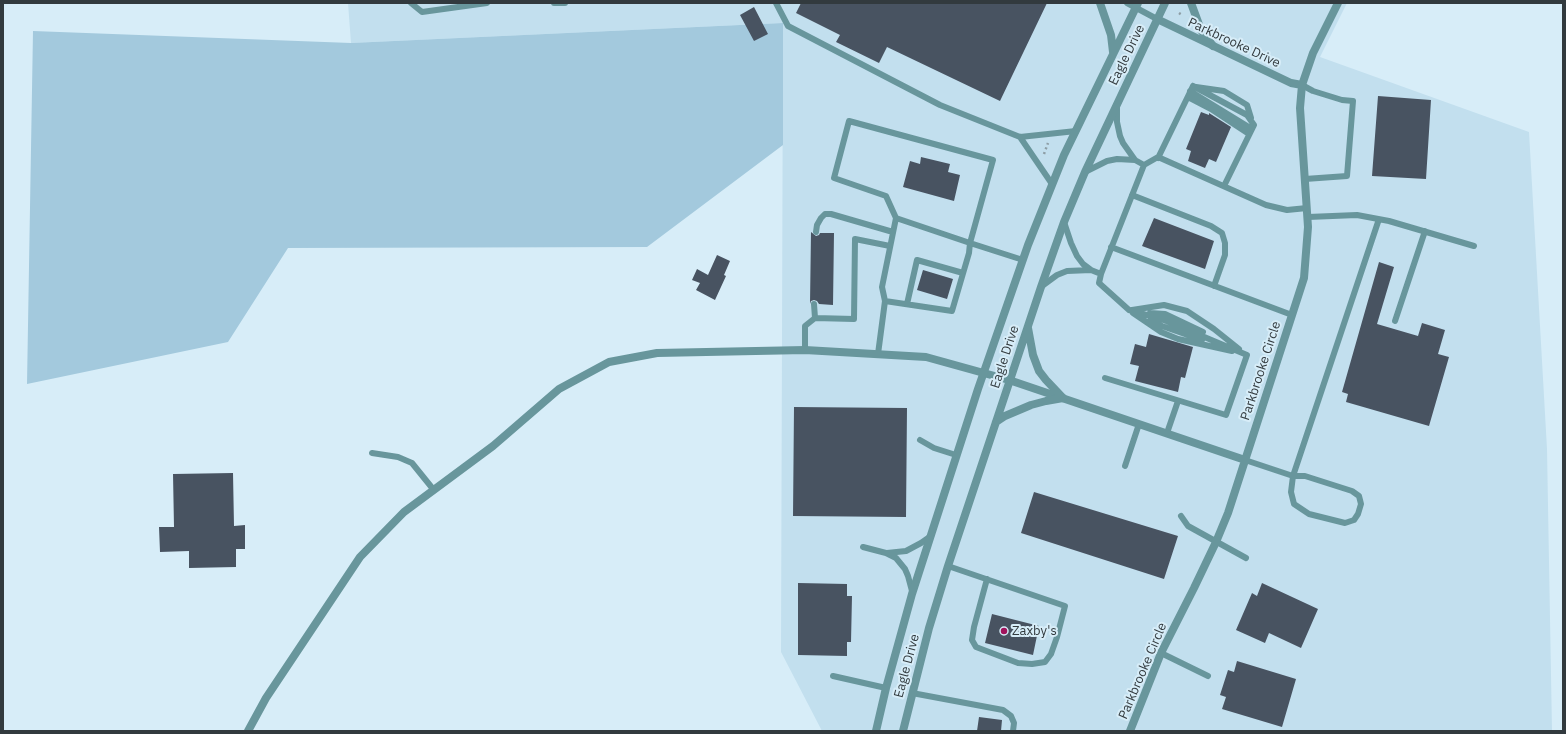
<!DOCTYPE html>
<html>
<head>
<meta charset="utf-8">
<style>
  body { margin:0 }
  #map { position:relative; width:1566px; height:734px; overflow:hidden; background:#d7edf8; font-family:"IBM Plex Sans",sans-serif }
  canvas { display:block }
  .frame { position:absolute; inset:0; border:4px solid #323a3e; pointer-events:none }
</style>
</head>
<body>
<div id="map">
<canvas width="1566" height="734"></canvas>
<div class="frame"></div>
</div>
<script>
const g = document.querySelector('canvas').getContext('2d');
g.lineJoin = 'round';
function fill(path, color) {
  g.fillStyle = color;
  g.fill(path, 'evenodd');
}
function poly(rows) {
  const path = new Path2D();
  for (const r of rows) {
    path.moveTo(r[0], r[1]);
    for (let i = 2; i < r.length; i += 2) path.lineTo(r[i], r[i + 1]);
  }
  return path;
}
function strokePath(path, color, width, dash) {
  g.strokeStyle = color;
  g.lineWidth = width;
  g.lineCap = dash ? 'butt' : 'round';
  g.setLineDash(dash || []);
  g.stroke(path);
}
function label(font, color, halo, rows, align = 'center') {
  g.font = font + ' "IBM Plex Sans",sans-serif';
  g.lineWidth = 4;
  g.setLineDash([]);
  g.textBaseline = 'middle';
  g.strokeStyle = halo;
  g.fillStyle = color;
  for (const [text, x, y, turn = 0] of rows) {
    g.save();
    g.translate(x, y);
    g.rotate((+turn || 0) * Math.PI / 180);
    g.textAlign = isNaN(turn) ? turn : align;
    if (halo) g.strokeText(text, 0, 0);
    g.fillText(text, 0, 0);
    g.restore();
  }
}
fill(poly([
  [348,3,1347,3,1320,57,1529,132,1547,449,1552,731,822,731,781,652,783,23,351,43]
]), '#c2dfee');
fill(poly([
  [783,23,783,145,647,247,288,248,228,342,27,384,33,31,351,43]
]), '#a3c9dd');
fill(poly([
  [801,3,1047,3,1000,101,887,47,879,63,836,42,840,35,796,13],
  [754,7,768,34,754,41,740,15],
  [1378,96,1431,100,1426,179,1372,176],
  [1201,112,1209,115,1209,113,1231,127,1216,162,1209,159,1205,168,1188,161,1191,151,1186,149],
  [921,157,950,164,948,172,960,175,954,201,903,187,910,161,920,164],
  [1154,218,1214,241,1205,269,1142,246],
  [811,232,816,236,819,235,820,233,834,233,833,305,819,304,817,301,814,300,811,301,810,304],
  [717,255,730,261,724,275,726,276,715,300,696,290,700,283,692,280,697,269,708,275],
  [1379,262,1394,267,1377,324,1418,336,1422,323,1445,330,1438,354,1449,357,1429,426,1346,402,1348,394,1342,392],
  [923,270,953,279,947,299,917,290],
  [1149,334,1193,347,1185,378,1181,377,1178,392,1135,381,1139,366,1130,364,1135,344,1146,347],
  [794,407,907,408,906,517,793,516],
  [233,473,234,526,245,525,245,549,236,549,236,567,189,568,189,551,160,552,159,527,174,527,173,474],
  [1034,492,1178,536,1164,579,1021,533],
  [798,583,847,584,847,596,852,596,851,642,847,642,847,656,798,655],
  [1262,583,1318,609,1301,648,1269,633,1265,643,1236,630,1252,593,1257,596],
  [992,614,1039,626,1033,655,985,643],
  [1237,661,1296,679,1282,727,1222,709,1226,697,1220,695,1228,670,1234,672],
  [979,717,1002,720,1001,731,977,731]
]), '#485361');
strokePath(poly([
  [1179,13,1182,15],
  [1044,154,1048,143]
]), '#8d9da4', 2.5, [2, 3]);
strokePath(poly([
  [411,3,422,12,487,3],
  [554,3,565,3],
  [776,3,788,26,940,105,1020,137,1076,131],
  [1127,3,1157,19],
  [1302,85,1313,91,1342,100,1353,101,1347,176,1305,179],
  [1193,86,1247,115,1254,125,1224,186],
  [1196,87,1224,91,1247,105,1251,118],
  [1190,91,1252,129],
  [1188,97,1211,109,1249,134],
  [1117,107,1117,122,1120,136,1123,143,1135,160,1144,165],
  [1020,137,1052,184],
  [1158,158,1193,86],
  [1085,172,1107,161,1117,159,1135,160],
  [1132,195,1211,226,1222,233,1225,243,1225,255,1214,286],
  [1308,217,1357,215,1389,221,1474,246],
  [1064,222,1071,243,1077,256,1083,264,1091,270],
  [816,232,817,225,821,218,825,214,831,214,893,232],
  [1111,247,1292,315],
  [1042,286,1057,275,1067,271,1091,270,1101,274],
  [885,301,882,287,896,218],
  [814,304,815,318],
  [907,304,917,260,963,273],
  [1132,310,1164,305,1187,311,1214,329,1239,349],
  [1133,313,1161,332,1178,339,1232,351],
  [1150,313,1165,314,1203,332],
  [1150,321,1162,326,1202,340],
  [1395,321,1425,231],
  [805,350,805,326,815,318,854,319,855,239,890,246],
  [878,354,885,301,952,311,969,253,970,243,993,160,849,121,834,178,886,196,896,218,970,243,1023,260],
  [1105,378,1226,415,1247,355,1164,320,1129,310,1099,283,1101,274,1144,165,1158,157,1266,205,1287,210,1307,208],
  [1167,433,1178,401],
  [920,440,934,448,956,455],
  [372,453,398,457,412,463,433,489],
  [1245,460,1293,476,1379,219],
  [1125,466,1139,424],
  [1293,476,1305,476,1352,491,1359,496,1361,504,1358,514,1354,520,1345,523,1309,514,1294,504,1291,492,1293,476],
  [1181,516,1188,526,1246,558],
  [863,547,886,553,896,558,905,569,908,576,912,591],
  [887,553,906,551,921,543,931,536],
  [948,566,1065,606,1057,637,1051,654,1045,662,1032,664,1018,663,976,647,972,640,974,627,987,579],
  [1161,653,1208,676],
  [833,676,886,688],
  [912,693,1003,710,1011,716,1014,723,1013,731]
]), '#68969c', 6);
strokePath(poly([
  [1157,19,1291,83,1302,85],
  [248,731,266,698,360,557,404,512,493,446,559,389,609,362,657,353,805,350,926,357,1009,380,1245,460],
  [1130,731,1161,653,1194,588,1216,542,1228,513,1304,278,1308,227,1300,108,1302,85,1313,53,1338,3]
]), '#68969c', 8);
strokePath(poly([
  [1100,3,1111,35,1113,52],
  [1191,3,1201,30,1213,46],
  [1028,328,1033,355,1039,371,1046,380,1063,398],
  [996,422,1005,416,1031,405,1046,401,1063,398],
  [876,731,886,688,912,594,978,389,1028,245,1064,155,1138,3],
  [903,731,929,628,948,566,1041,287,1064,222,1085,172,1165,3]
]), '#68969c', 8);
for (const [x, y, r, color] of [
  [1004,631,4,"#a0125b"]
]) {
  const dot = new Path2D();
  dot.arc(x, y, r, 0, 2 * Math.PI);
  g.fillStyle = color;
  g.fill(dot);
  strokePath(dot, '#d7edf8', 1.5);
}
label('13px', '#323a3e', '#d7edf8', [
  ["Parkbrooke Drive",1234,43,25],
  ["Eagle Drive",1127,55,-64],
  ["Eagle Drive",1005,357,-72],
  ["Parkbrooke Circle",1261,371,-72],
  ["Eagle Drive",907,666,-75],
  ["Parkbrooke Circle",1143,671,-67]
]);
label('13px', '#323a3e', '#d7edf8', [
  ["Zaxby's",1012,631]
], 'left');
</script>
</body>
</html>
